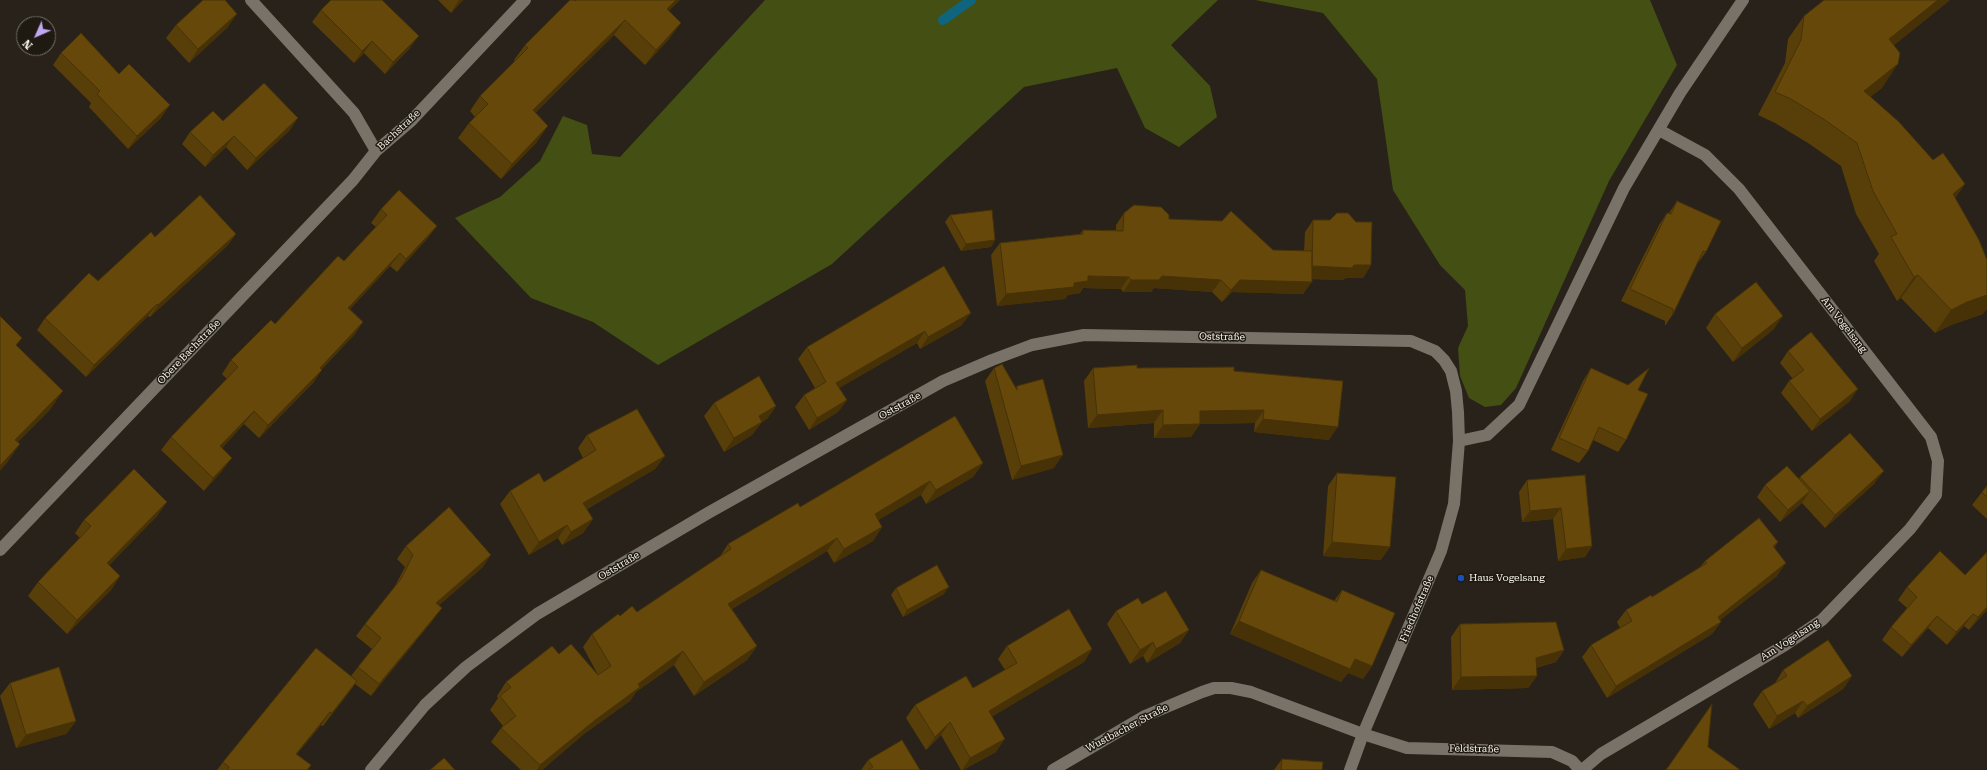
<!DOCTYPE html>
<html>
<head>
<meta charset="utf-8">
<style>
  body { margin:0 }
  #map { position:relative; width:1987px; height:770px; overflow:hidden; background:#28221a; font-family:"Roboto Serif",serif }
  canvas { display:block }
  .north { position:absolute; left:16px; top:16px; width:40px; height:40px; box-sizing:border-box; background:#1e1911; border:1px solid #747069; border-radius:50%; rotate:225deg; font-size:11px; font-weight:700; line-height:16px; text-align:center; color:#f6f2ec }
  .north::after { content:''; display:block; margin:auto; width:14px; height:18px; background:#c0a8f3; clip-path:polygon(50% 0,100% 100%,50% 72%,0 100%) }
</style>
</head>
<body>
<div id="map">
<canvas width="1987" height="770"></canvas>
<div class="north">N</div>
</div>
<script>
const g = document.querySelector('canvas').getContext('2d');
g.lineJoin = 'round';
function fill(path, color) {
  g.fillStyle = color;
  g.fill(path, 'evenodd');
}
function poly(rows) {
  const path = new Path2D();
  for (const r of rows) {
    path.moveTo(r[0], r[1]);
    for (let i = 2; i < r.length; i += 2) path.lineTo(r[i], r[i + 1]);
  }
  return path;
}
function strokePath(path, color, width, dash) {
  g.strokeStyle = color;
  g.lineWidth = width;
  g.lineCap = dash ? 'butt' : 'round';
  g.setLineDash(dash || []);
  g.stroke(path);
}
function label(font, color, halo, rows, align = 'center') {
  g.font = font + ' "Roboto Serif",serif';
  g.lineWidth = 3;
  g.setLineDash([]);
  g.textBaseline = 'middle';
  g.strokeStyle = halo;
  g.fillStyle = color;
  for (const [text, x, y, turn = 0] of rows) {
    g.save();
    g.translate(x, y);
    g.rotate((+turn || 0) * Math.PI / 180);
    g.textAlign = isNaN(turn) ? turn : align;
    if (halo) g.strokeText(text, 0, 0);
    g.fillText(text, 0, 0);
    g.restore();
  }
}
fill(poly([
  [765,0,1218,0,1171,45,1210,86,1217,117,1179,147,1145,128,1117,68,1024,87,832,264,658,365,593,322,531,298,455,218,500,197,540,161,563,116,587,125,592,154,620,157],
  [1255,0,1650,0,1677,65,1609,181,1516,388,1501,405,1485,407,1469,398,1460,376,1458,348,1468,326,1465,290,1440,265,1393,190,1377,79,1323,13]
]), '#444f13');
strokePath(poly([
  [943,20,971,0]
]), '#0f657d', 10);
strokePath(poly([
  [251,0,354,113,376,151],
  [1459,441,1487,435,1519,405,1624,188,1680,93,1743,0],
  [0,550,353,180,376,151,411,121,525,0],
  [371,770,425,705,466,667,537,614,708,513,943,381,992,360,1032,345,1084,335,1411,341,1435,351,1444,360,1451,371,1456,391,1458,412,1459,441,1454,504,1441,551,1363,734,1350,770],
  [1053,770,1145,716,1202,692,1214,688,1231,688,1251,692,1363,734,1407,748,1552,752,1572,761,1580,770],
  [1582,770,1601,754,1785,645,1822,620,1910,529,1936,495,1938,461,1931,437,1739,189,1705,155,1659,130]
]), '#797268', 12);
fill(poly([
  [438,0,463,0,451,13],
  [1950,0,1894,45,1882,88,1870,97,1933,160,1965,184,1955,198,1983,314,1951,325,1935,333,1901,298,1897,301,1874,261,1879,254,1856,214,1841,166,1808,143,1775,123,1758,115,1785,63,1788,39,1804,16],
  [575,1,669,11,670,38,645,65,614,35,535,113,537,142,501,179,458,138,469,123,475,117,470,111,480,96,515,61,514,60,525,45],
  [321,10,410,48,385,74,364,53,354,63,312,22],
  [176,25,228,27,189,63,166,38],
  [61,53,161,118,128,149,89,107,91,103,53,65],
  [223,121,290,130,247,170,226,147,205,167,182,144,190,132],
  [1677,201,1706,252,1697,264,1673,314,1665,326,1665,321,1621,301,1659,225,1667,213,1669,213],
  [381,209,437,226,427,239,397,272,390,266,350,309,363,322,354,335,322,369,313,383,259,438,244,424,222,448,222,471,204,491,161,450,171,437,227,379,222,374,231,360,275,324,344,261,376,227,371,223],
  [1124,213,1169,219,1273,250,1304,251,1305,232,1313,220,1371,265,1363,278,1346,278,1343,280,1312,279,1303,294,1232,292,1222,302,1212,292,1154,288,1151,292,1123,292,1121,289,1083,288,1080,293,1068,295,1065,299,997,306,991,255,1000,243,1080,234,1083,230,1116,230,1116,225],
  [950,215,995,240,991,247,961,251,945,222],
  [236,234,227,246,150,317,148,316,86,377,37,330,45,318,98,281,155,237],
  [1715,314,1774,329,1733,362,1706,328],
  [962,325,920,349,917,343,839,388,847,400,838,412,809,430,795,407,804,395,815,388,798,359,807,347],
  [1788,351,1850,401,1812,431,1781,393,1789,381,1793,379,1780,363],
  [994,368,1016,388,1017,386,1054,468,1012,480,985,381],
  [1093,368,1137,368,1234,371,1329,440,1254,432,1255,423,1200,424,1191,437,1154,438,1154,423,1088,428,1084,381],
  [1591,368,1638,390,1626,440,1618,452,1593,440,1588,451,1579,463,1551,450,1583,381],
  [714,403,776,406,767,419,761,423,752,435,724,452,704,416],
  [587,435,665,456,655,469,587,509,593,519,583,533,562,545,558,538,529,555,500,504,510,491,544,482,583,458,578,448],
  [983,463,973,477,926,504,921,495,878,520,882,527,873,541,834,563,827,551,732,609,757,646,747,660,694,696,674,665,636,692,630,701,584,734,542,770,521,770,491,742,501,728,503,726,490,710,498,698,497,696,506,682,559,654,598,675,583,647,592,634,620,616,637,612,719,558,728,544,800,507],
  [1337,473,1381,560,1323,556,1328,486],
  [1585,475,1592,546,1585,557,1558,561,1553,519,1522,522,1519,492,1527,480],
  [1800,477,1874,484,1825,528,1802,503,1780,522,1757,497,1765,485,1799,479],
  [1987,486,1987,519,1972,505,1982,492],
  [158,515,109,565,120,576,111,590,67,634,28,596,38,582,80,538,75,533,84,520],
  [1778,542,1774,548,1777,576,1720,620,1721,622,1712,634,1607,698,1582,657,1591,645,1620,628,1617,622,1626,610,1652,597,1700,567,1705,561],
  [406,546,483,567,439,605,433,620,371,696,355,684,323,726,321,725,297,754,311,765,308,770,217,770,223,762,351,676,372,649,356,636,365,624,395,586,405,567,397,559],
  [1261,570,1334,601,1342,590,1372,666,1363,679,1348,673,1341,682,1230,634,1252,583],
  [1965,575,1987,610,1969,630,1964,626,1947,645,1928,628,1902,657,1882,640,1891,627,1907,608,1898,600,1907,587],
  [896,588,944,594,903,617,891,595],
  [1142,604,1189,630,1180,643,1147,663,1143,656,1130,664,1107,624,1116,611],
  [1460,624,1564,650,1556,662,1536,668,1537,676,1528,688,1452,690,1451,637],
  [1007,646,1092,649,1084,662,992,716,996,752,963,770,961,770,941,735,926,750,906,718,915,705,973,688,1005,670,998,659],
  [1783,670,1852,676,1843,689,1798,718,1795,713,1769,729,1753,704,1762,691,1775,683],
  [10,683,76,721,66,734,16,748,0,696],
  [1282,759,1322,770,1274,770],
  [868,760,920,770,861,770]
]), '#583e09');
fill(poly([
  [459,0,463,0,451,13],
  [676,0,680,0,656,24,667,9],
  [1938,0,1950,0,1873,62,1889,39],
  [237,14,228,27,189,63,198,49],
  [625,20,614,35,523,125,533,110],
  [681,23,670,38,645,65,656,50],
  [419,36,410,48,385,74,393,62],
  [372,41,364,53,354,63,362,51],
  [1898,64,1882,88,1847,114,1864,91],
  [170,105,161,118,128,149,137,136],
  [298,118,290,130,247,170,256,158],
  [548,126,537,142,501,179,512,164],
  [234,136,226,147,205,167,213,155],
  [1965,184,1949,207,1953,194],
  [437,226,427,239,397,272,406,259],
  [236,234,227,246,150,317,158,305],
  [995,240,991,247,961,251,966,244],
  [400,253,390,266,339,321,348,308],
  [1354,265,1371,265,1363,278,1346,278,1343,280,1304,279,1312,266],
  [1918,275,1901,298,1897,301,1914,277],
  [1088,276,1129,277,1121,289,1083,288,1080,293,1068,295,1065,299,997,306,1006,294],
  [1162,276,1221,280,1212,292,1154,288,1151,292,1123,292,1131,280],
  [1240,280,1312,282,1303,294,1232,292,1222,302,1231,290],
  [1987,295,1987,309,1983,314,1951,325,1935,333,1951,310,1967,302],
  [157,304,148,316,86,377,94,365],
  [971,313,962,325,920,349,928,337],
  [1783,316,1774,329,1733,362,1742,348],
  [363,322,354,335,311,381,320,368],
  [925,331,917,343,827,395,836,383],
  [322,370,313,383,259,438,268,425],
  [1858,389,1850,401,1812,431,1820,419],
  [63,391,50,410,2,458,15,440],
  [847,400,838,412,809,430,817,418],
  [776,406,767,419,761,423,752,435,724,452,734,438,759,416],
  [1163,410,1154,423,1088,428,1097,415],
  [1264,410,1255,423,1191,424,1200,411],
  [254,411,244,424,211,460,220,446],
  [1263,419,1338,427,1329,440,1254,432],
  [1200,424,1191,437,1154,438,1163,425],
  [20,444,7,463,0,471,0,466],
  [1063,455,1054,468,1012,480,1021,466],
  [665,456,655,469,574,517,583,503],
  [232,458,222,471,204,491,213,478],
  [983,463,973,477,926,504,936,490],
  [1884,471,1874,484,1825,528,1835,515],
  [930,481,921,495,865,528,875,514],
  [1810,491,1802,503,1780,522,1788,510],
  [167,502,158,515,98,577,107,563],
  [1561,508,1553,519,1522,522,1530,511],
  [593,519,583,533,562,545,571,532],
  [567,525,558,538,529,555,539,542],
  [882,527,873,541,834,563,844,549],
  [837,538,827,551,718,617,728,604],
  [1332,542,1390,547,1381,560,1323,556],
  [1592,546,1585,557,1558,561,1566,549],
  [491,555,483,567,428,615,436,603],
  [1786,563,1777,576,1709,629,1718,617],
  [120,576,111,590,67,634,77,620],
  [949,587,944,594,903,617,907,610],
  [1987,607,1987,610,1969,630,1978,617],
  [442,608,433,620,371,696,379,684],
  [1973,614,1964,626,1947,645,1956,632],
  [1937,616,1928,628,1902,657,1911,645],
  [1239,621,1355,659,1372,666,1363,679,1348,673,1341,682,1230,634],
  [1721,622,1712,634,1607,698,1616,686],
  [1189,630,1180,643,1147,663,1156,649],
  [1153,642,1143,656,1130,664,1140,650],
  [757,646,747,660,694,696,704,682],
  [1092,649,1084,662,980,724,989,711],
  [1564,650,1556,662,1527,670,1536,658],
  [683,651,674,665,636,692,630,701,584,734,542,770,537,770,540,765,638,684],
  [1537,676,1528,688,1452,690,1461,677],
  [1852,676,1843,689,1798,718,1807,706],
  [357,681,348,694,323,726,332,713],
  [1803,701,1795,713,1769,729,1777,716],
  [330,712,321,725,287,766,296,754],
  [76,721,66,734,16,748,26,735],
  [950,722,941,735,926,750,935,737],
  [1005,739,996,752,963,770,962,770,970,758]
]), '#473207');
const building = poly([
  [203,0,225,0,237,14,198,49,176,25,203,0],
  [331,0,382,0,419,36,393,62,372,41,362,51,321,10,331,0],
  [570,0,574,0,575,1,576,0,676,0,667,9,681,23,656,50,625,20,533,110,548,126,512,164,469,123,488,104,480,96,528,48,525,45,570,0],
  [1824,0,1938,0,1889,39,1900,53,1898,64,1864,91,1899,122,1933,160,1943,153,1965,184,1953,194,1979,240,1987,260,1987,295,1967,302,1951,310,1918,275,1914,277,1891,237,1897,234,1873,191,1857,143,1825,120,1791,99,1775,92,1801,40,1804,16,1824,0],
  [81,33,119,74,129,64,170,105,137,136,97,94,100,91,61,53,81,33],
  [264,83,298,118,256,158,234,136,213,155,190,132,213,111,223,121,264,83],
  [399,190,437,226,406,259,400,253,348,308,363,322,320,368,322,370,268,425,254,411,220,446,232,458,213,478,171,437,238,367,231,360,271,320,275,324,338,256,344,261,387,215,381,209,399,190],
  [200,195,236,234,158,305,157,304,94,365,45,318,89,273,98,281,151,232,155,237,200,195],
  [1677,201,1721,221,1706,252,1703,251,1673,314,1673,309,1630,289,1667,213,1671,214,1677,201],
  [1134,205,1161,207,1169,215,1169,219,1222,221,1231,211,1273,250,1312,251,1312,282,1240,280,1231,290,1221,280,1162,276,1159,280,1131,280,1129,277,1088,276,1088,281,1074,283,1074,287,1006,294,1000,243,1083,234,1083,230,1123,231,1124,213,1134,205],
  [992,210,995,240,966,244,950,215,992,210],
  [1337,213,1348,213,1356,222,1372,222,1371,265,1354,265,1352,268,1312,266,1313,220,1330,220,1337,213],
  [944,266,971,313,928,337,925,331,836,383,847,400,817,418,804,395,826,382,807,347,944,266],
  [1756,282,1783,316,1742,348,1715,314,1756,282],
  [0,316,22,338,16,345,63,391,15,440,20,444,0,466,0,316],
  [1811,332,1858,389,1820,419,1789,381,1804,370,1788,351,1811,332],
  [1002,364,1017,390,1017,386,1043,379,1063,455,1021,466,994,368,1002,364],
  [1137,365,1137,368,1234,367,1234,371,1343,381,1338,427,1263,419,1264,410,1200,411,1200,424,1163,425,1163,410,1097,415,1093,368,1137,365],
  [1591,368,1628,385,1649,368,1638,390,1648,394,1626,440,1599,427,1588,451,1559,438,1591,368],
  [759,376,776,406,759,416,762,422,734,438,714,403,759,376],
  [637,409,665,456,583,503,593,519,571,532,567,525,539,542,510,491,539,473,544,482,596,450,587,435,637,409],
  [955,416,983,463,936,490,930,481,875,514,882,527,844,549,837,538,728,604,757,646,704,682,683,651,638,684,640,687,594,721,540,765,501,728,516,716,500,696,511,687,506,682,552,646,559,654,571,644,598,675,611,666,592,634,618,614,620,616,632,606,637,612,731,549,728,544,798,503,800,507,955,416],
  [1850,433,1884,471,1835,515,1800,477,1850,433],
  [1787,466,1810,491,1788,510,1765,485,1787,466],
  [134,469,167,502,107,563,120,576,77,620,38,582,91,526,84,520,134,469],
  [1337,473,1396,477,1390,547,1332,542,1337,473],
  [1585,475,1592,546,1566,549,1561,508,1530,511,1527,480,1585,475],
  [1987,486,1987,497,1982,492,1987,486],
  [449,507,491,555,436,603,442,608,379,684,358,667,381,638,365,624,401,579,413,555,406,546,449,507],
  [1759,518,1778,542,1773,546,1786,563,1718,617,1721,622,1616,686,1591,645,1632,621,1626,610,1651,595,1652,597,1707,563,1705,561,1759,518],
  [1940,551,1965,575,1987,552,1987,607,1978,617,1973,614,1956,632,1937,616,1911,645,1891,627,1917,597,1907,587,1940,551],
  [937,565,949,587,907,610,896,588,937,565],
  [1261,570,1337,602,1342,590,1395,613,1372,666,1355,659,1350,669,1239,621,1261,570],
  [1166,591,1189,630,1156,649,1153,642,1140,650,1116,611,1138,598,1142,604,1166,591],
  [1069,609,1092,649,989,711,1005,739,970,758,950,722,935,737,915,705,966,676,973,688,1017,663,1007,646,1069,609],
  [1556,622,1564,650,1536,658,1537,676,1461,677,1460,624,1556,622],
  [1828,640,1852,676,1807,706,1803,701,1777,716,1762,691,1787,676,1783,670,1828,640],
  [316,648,357,681,332,713,330,712,296,754,311,765,307,770,227,770,229,767,223,762,316,648],
  [59,667,76,721,26,735,10,683,59,667],
  [1712,704,1708,747,1739,769,1739,770,1666,770,1712,704],
  [902,740,920,770,868,770,873,767,868,760,902,740],
  [444,758,455,770,430,770,444,758],
  [1282,759,1323,762,1322,770,1281,770,1282,759]
]);
fill(building, '#66480a');
strokePath(building, '#473207', 1);
for (const [x, y, r, color] of [
  [1461,578,4,"#1a4fb4"]
]) {
  const dot = new Path2D();
  dot.arc(x, y, r, 0, 2 * Math.PI);
  g.fillStyle = color;
  g.fill(dot);
  strokePath(dot, '#1e1911', 1.5);
}
label('10px', '#f6f2ec', '#1e1911', [
  ["Bachstraße",399,130,-43],
  ["Am Vogelsang",1844,325,52],
  ["Oststraße",1222,337,1],
  ["Obere Bachstraße",189,352,-46],
  ["Oststraße",900,406,-29],
  ["Oststraße",619,566,-31],
  ["Friedhofstraße",1417,609,-67],
  ["Am Vogelsang",1790,640,-33],
  ["Wustbacher Straße",1127,728,-28],
  ["Feldstraße",1474,749,1]
]);
label('10px', '#f6f2ec', '#1e1911', [
  ["Haus Vogelsang",1469,578]
], 'left');
</script>
</body>
</html>
